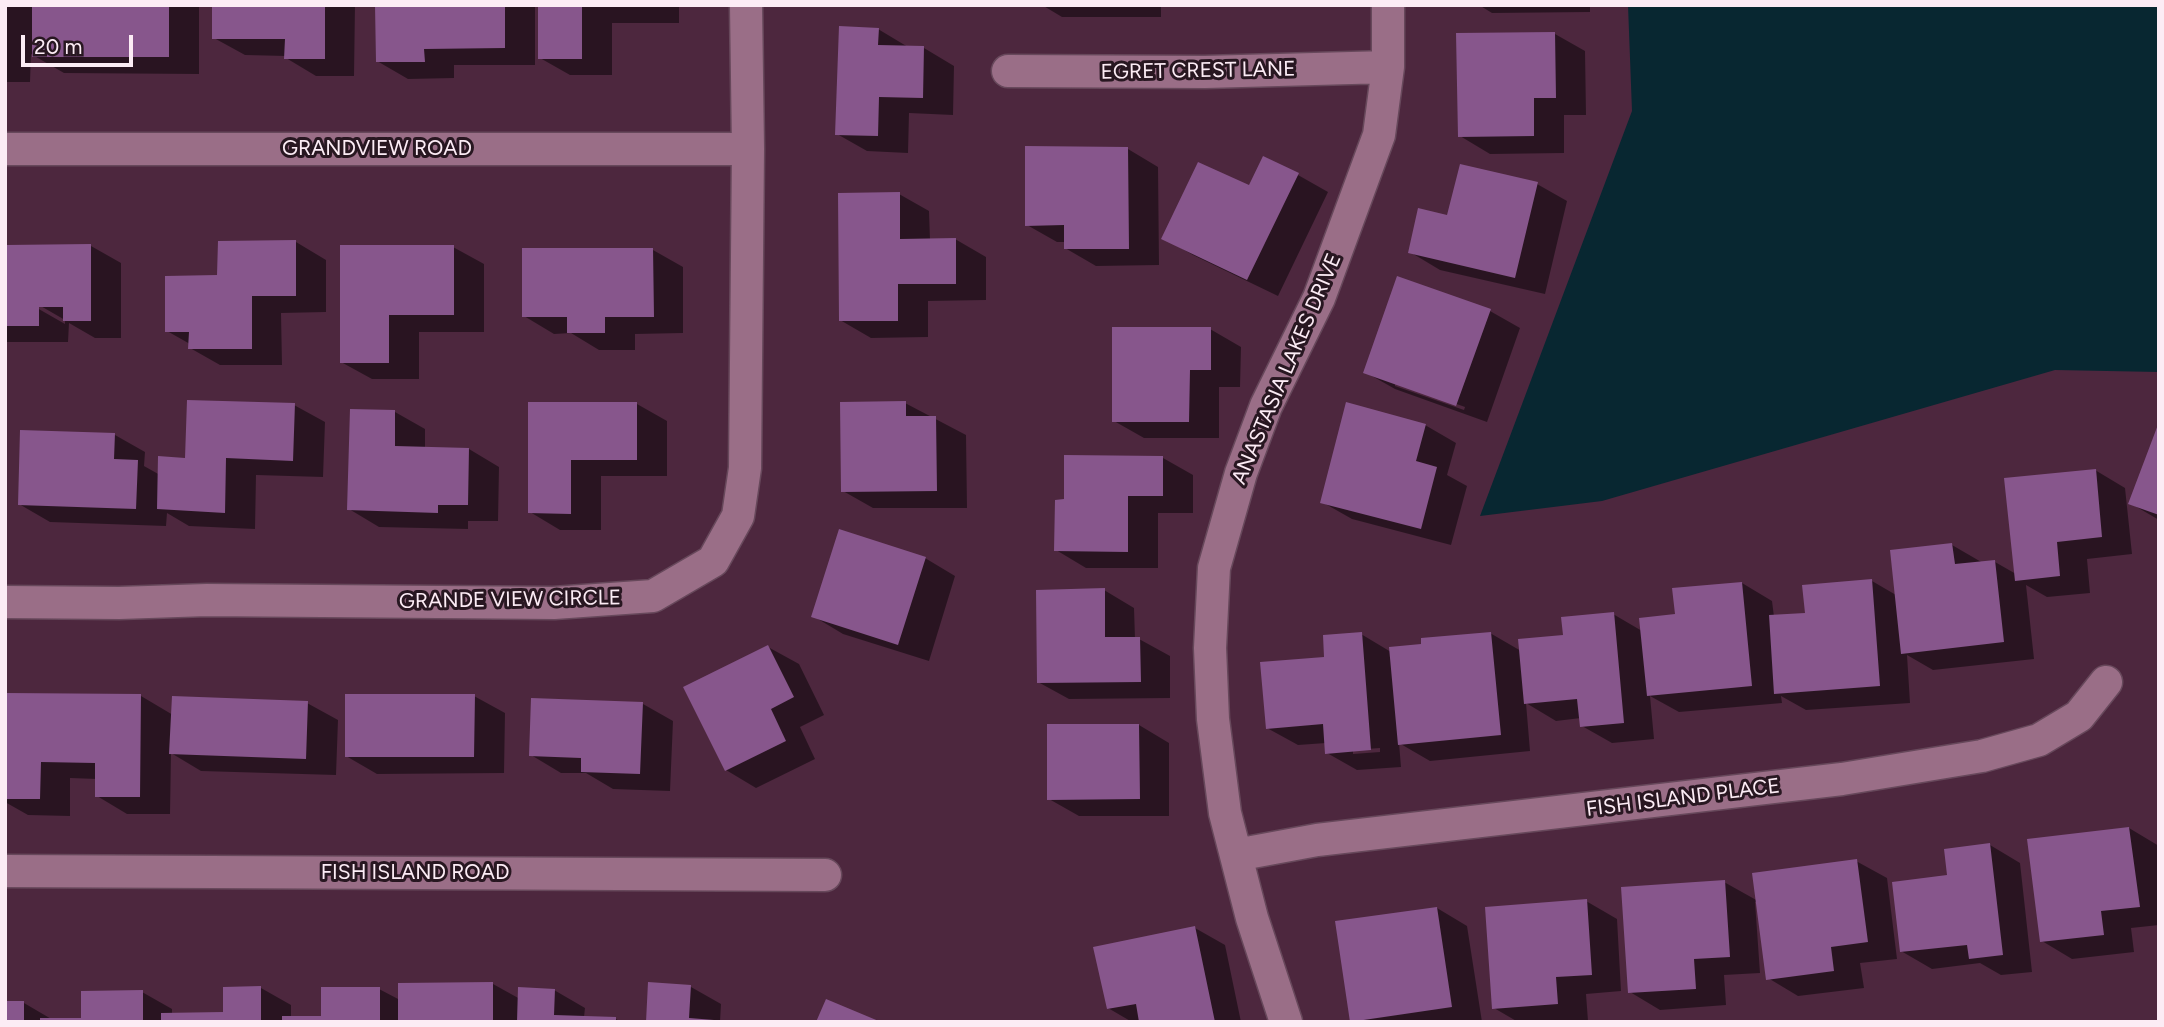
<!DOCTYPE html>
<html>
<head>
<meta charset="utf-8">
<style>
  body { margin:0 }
  #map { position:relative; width:2164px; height:1027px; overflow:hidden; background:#4d273e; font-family:Figtree,sans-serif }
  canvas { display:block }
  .frame { position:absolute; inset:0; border:7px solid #fcecf5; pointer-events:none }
  .scale { position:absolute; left:21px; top:35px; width:112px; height:32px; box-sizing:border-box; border:4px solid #fcecf5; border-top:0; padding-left:9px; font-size:21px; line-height:24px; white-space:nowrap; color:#fcecf5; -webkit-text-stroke:5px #281721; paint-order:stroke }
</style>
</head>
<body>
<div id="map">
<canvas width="2164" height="1027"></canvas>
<div class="frame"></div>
<div class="scale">20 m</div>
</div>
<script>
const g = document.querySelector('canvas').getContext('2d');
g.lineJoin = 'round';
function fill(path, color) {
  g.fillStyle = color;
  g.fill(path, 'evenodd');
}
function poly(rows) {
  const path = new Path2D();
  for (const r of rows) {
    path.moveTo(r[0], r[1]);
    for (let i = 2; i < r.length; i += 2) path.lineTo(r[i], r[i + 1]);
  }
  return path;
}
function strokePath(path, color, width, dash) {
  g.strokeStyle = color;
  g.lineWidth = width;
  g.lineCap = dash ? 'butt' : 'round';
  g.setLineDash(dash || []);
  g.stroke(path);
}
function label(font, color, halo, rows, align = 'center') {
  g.font = font + ' Figtree,sans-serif';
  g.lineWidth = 6;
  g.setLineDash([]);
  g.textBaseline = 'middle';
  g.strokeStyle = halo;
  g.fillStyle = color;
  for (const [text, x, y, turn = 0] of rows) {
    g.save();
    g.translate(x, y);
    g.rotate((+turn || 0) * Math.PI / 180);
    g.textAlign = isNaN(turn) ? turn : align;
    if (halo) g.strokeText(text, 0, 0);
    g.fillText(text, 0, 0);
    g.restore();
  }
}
fill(poly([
  [1628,5,2159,5,2159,372,2055,370,1602,501,1480,516,1632,111]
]), '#082731');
fill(poly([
  [5,5,31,5,34,7,34,5,199,5,199,74,64,73,31,54,30,82,5,82],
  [214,5,355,5,354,76,316,76,286,58,286,56,245,55,214,38],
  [377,5,535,5,535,65,454,65,454,78,408,79,377,61],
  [540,5,679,5,679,23,612,23,612,75,570,75,540,58],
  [1042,5,1161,5,1161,17,1062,17],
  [1479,5,1590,5,1590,12,1492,13],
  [878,29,908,47,924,48,954,66,953,115,909,113,908,153,867,151,837,134],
  [1555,34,1585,51,1586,115,1564,115,1564,153,1490,154,1460,136],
  [1128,149,1158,167,1159,265,1096,266,1065,248,1065,242,1057,242,1027,225],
  [1298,175,1328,192,1278,296,1193,255,1163,238,1250,188],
  [1537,184,1567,201,1545,294,1440,270,1410,252,1449,217],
  [899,194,929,211,930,240,955,239,986,257,986,300,928,301,928,337,871,338,840,320],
  [296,242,326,260,326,312,281,313,282,365,220,365,190,348,190,344,167,331,219,277],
  [5,246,91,246,121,263,121,338,95,338,69,323,68,342,5,342],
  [32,301,65,320,65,324,30,304],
  [453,247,484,264,484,332,419,332,419,379,372,379,341,362],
  [653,250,683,267,683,333,635,334,635,350,599,350,571,333,554,334,524,316],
  [1490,311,1520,328,1487,422,1395,389,1365,372],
  [1395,382,1465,407,1464,410,1395,386],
  [1210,329,1241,347,1240,387,1219,387,1219,438,1144,438,1114,421],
  [905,403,966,435,967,508,873,508,843,491],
  [530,404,637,404,667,421,667,476,601,476,601,530,560,530,530,512],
  [294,405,325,422,323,477,256,475,255,529,189,526,167,513,166,526,50,522,19,504,115,435,145,452,144,466,160,475,186,459],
  [395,412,425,429,425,448,469,449,499,467,498,521,468,521,468,529,379,527,349,509],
  [1425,425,1456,443,1447,475,1467,486,1451,545,1352,519,1322,502],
  [2159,428,2159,520,2130,503],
  [1163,458,1193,475,1193,513,1158,513,1158,568,1086,568,1056,550,1065,501],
  [2095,470,2125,488,2132,554,2087,559,2090,593,2047,597,2026,585,2034,659,1933,670,1907,655,1910,703,1806,710,1781,696,1782,703,1679,712,1650,696,1654,739,1612,743,1582,726,1581,718,1556,721,1526,703,1530,751,1430,761,1399,743,1401,767,1357,770,1327,753,1326,743,1298,745,1267,728,1326,659,1361,634,1391,652,1490,633,1521,651,1565,637,1613,614,1642,631,1677,616,1742,583,1772,601,1774,617,1807,615,1872,581,1896,595,1952,545,1983,563,1995,562,2016,574],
  [1380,748,1380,752,1353,754,1353,750],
  [925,558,955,576,929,661,843,634,813,616],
  [1104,590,1134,608,1135,639,1139,639,1170,656,1170,698,1069,699,1038,682],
  [768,647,799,664,824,715,800,727,815,759,756,788,726,770],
  [5,694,141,696,173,715,307,703,338,720,336,775,201,771,171,753,170,814,127,814,97,796,97,779,70,778,70,816,28,815,5,802],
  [474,696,505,713,504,773,377,774,346,756],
  [643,704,673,721,670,791,613,789,586,773,561,773,531,755],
  [1139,725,1169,743,1169,816,1079,816,1049,799],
  [2129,828,2159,846,2159,925,2131,928,2134,952,2072,959,2042,941],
  [1990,845,2020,863,2032,972,2001,975,1980,963,1932,969,1901,951,1949,877],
  [1856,861,1887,878,1897,959,1860,963,1864,988,1798,996,1768,978,1758,901,1755,902,1760,973,1724,975,1726,1005,1660,1010,1630,992,1724,882,1758,901],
  [1586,901,1617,919,1621,991,1586,994,1588,1021,1518,1022,1494,1008],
  [1437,908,1467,926,1482,1022,1352,1021],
  [1195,928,1225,945,1241,1022,1132,1022,1108,1008],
  [493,984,520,999,554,990,585,1008,584,1017,616,1019,621,1022,5,1022,24,1003,53,1020,83,1020,142,992,172,1009,172,1014,225,1014,261,988,291,1005,291,1018,323,1018,379,989,400,1000],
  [650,984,691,987,721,1004,720,1022,648,1022]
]), '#0007');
fill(poly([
  [32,5,169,5,169,57,32,57],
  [212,5,325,5,325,59,284,59,285,39,212,39],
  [375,5,505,5,505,48,424,49,425,62,376,62],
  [538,5,582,5,582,59,538,59],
  [839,26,879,28,878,45,924,46,923,98,879,97,878,136,835,135],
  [1555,32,1556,98,1534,98,1534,136,1458,137,1456,33],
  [1025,146,1128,147,1129,249,1064,249,1064,225,1025,226],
  [1263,156,1299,173,1247,280,1161,239,1198,162,1249,185],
  [1460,164,1538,182,1515,278,1408,253,1418,208,1447,215],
  [900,192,900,239,956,238,956,284,898,284,898,321,839,321,838,193],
  [296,240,296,296,252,296,252,349,188,349,189,332,165,332,165,276,217,275,218,241],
  [91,244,91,321,63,321,63,307,39,307,39,326,5,326,5,245],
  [340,245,454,245,454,315,389,315,389,363,340,363],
  [522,248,653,248,654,317,605,317,605,333,567,333,567,317,522,317],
  [1397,276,1491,309,1456,406,1363,373],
  [1112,327,1211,327,1211,370,1190,370,1189,422,1112,422],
  [187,400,295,403,293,461,226,458,225,513,157,509,158,456,185,458],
  [906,401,906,416,936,416,937,491,841,492,840,402],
  [528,402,637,402,637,460,571,460,571,514,528,513],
  [1346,402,1426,424,1416,461,1437,467,1421,529,1320,503],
  [350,409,395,410,395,446,469,448,468,505,438,505,438,513,347,510],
  [2159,422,2159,515,2128,504],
  [20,430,115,433,114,459,138,460,136,509,18,505],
  [1064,455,1163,456,1163,496,1128,496,1128,552,1054,551,1055,500,1064,499],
  [2096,469,2102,537,2057,542,2060,576,2015,581,2004,478],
  [839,529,926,557,898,645,811,617],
  [1952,543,1955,564,1995,560,2004,642,1901,654,1890,550],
  [1872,579,1880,686,1774,694,1769,615,1805,613,1802,585],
  [1742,582,1752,686,1647,696,1639,618,1675,614,1672,588],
  [1105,588,1105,637,1140,637,1141,682,1037,683,1036,590],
  [1614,612,1624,723,1580,727,1577,699,1524,704,1518,639,1563,635,1561,617],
  [1362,632,1371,750,1325,754,1323,724,1266,729,1260,662,1324,657,1323,635],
  [1491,632,1501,735,1398,745,1389,647,1421,644,1421,638],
  [768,645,794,697,771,709,786,741,725,771,683,687],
  [5,693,141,694,140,797,95,797,95,763,41,762,40,799,5,799],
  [345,694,475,694,474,757,345,757],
  [172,696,308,701,306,759,169,754],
  [531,698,643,702,640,774,581,772,581,758,529,756],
  [1047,724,1139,724,1140,799,1047,800],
  [2129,827,2140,907,2101,911,2104,935,2040,942,2027,839],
  [1990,843,2003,955,1969,959,1967,945,1900,952,1892,882,1947,875,1944,849],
  [1857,859,1868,942,1831,947,1834,971,1766,980,1752,873],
  [1725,880,1730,957,1694,959,1696,989,1628,993,1621,887],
  [1587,899,1592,975,1556,977,1558,1004,1492,1009,1485,907],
  [1437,907,1452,1007,1350,1022,1335,921],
  [1195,926,1215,1022,1139,1022,1136,1004,1107,1009,1093,947],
  [493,982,493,1022,398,1022,398,983],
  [648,982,691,985,689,1018,714,1020,714,1022,646,1022],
  [261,986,261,1022,161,1022,161,1013,223,1012,223,987],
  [321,987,380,987,380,1022,282,1022,282,1016,321,1016],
  [518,987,555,989,554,1015,616,1017,616,1022,517,1022],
  [143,990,143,1022,40,1022,40,1018,81,1018,81,991],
  [826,999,881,1022,816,1022],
  [5,1001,24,1001,24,1022,5,1022]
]), '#87568c');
const street = poly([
  [1008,71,1205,72,1388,67],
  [5,149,748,149],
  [5,602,119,603,207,600,554,603,653,596,713,561,738,516,745,468,748,149,746,5],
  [1236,855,1317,840,1842,779,1982,756,2039,740,2079,716,2106,682],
  [5,871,825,875],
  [1286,1022,1252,918,1225,813,1213,719,1210,648,1214,568,1241,473,1266,406,1319,298,1379,135,1388,67,1388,5]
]);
strokePath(street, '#67485b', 35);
strokePath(street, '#9a6e87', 32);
label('21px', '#fcecf5', '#281721', [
  ["EGRET CREST LANE",1198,71,-1],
  ["GRANDVIEW ROAD",377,149],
  ["ANASTASIA LAKES DRIVE",1287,369,-67],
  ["GRANDE VIEW CIRCLE",510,600,-1],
  ["FISH ISLAND PLACE",1683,798,-7],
  ["FISH ISLAND ROAD",415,873]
]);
</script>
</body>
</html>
